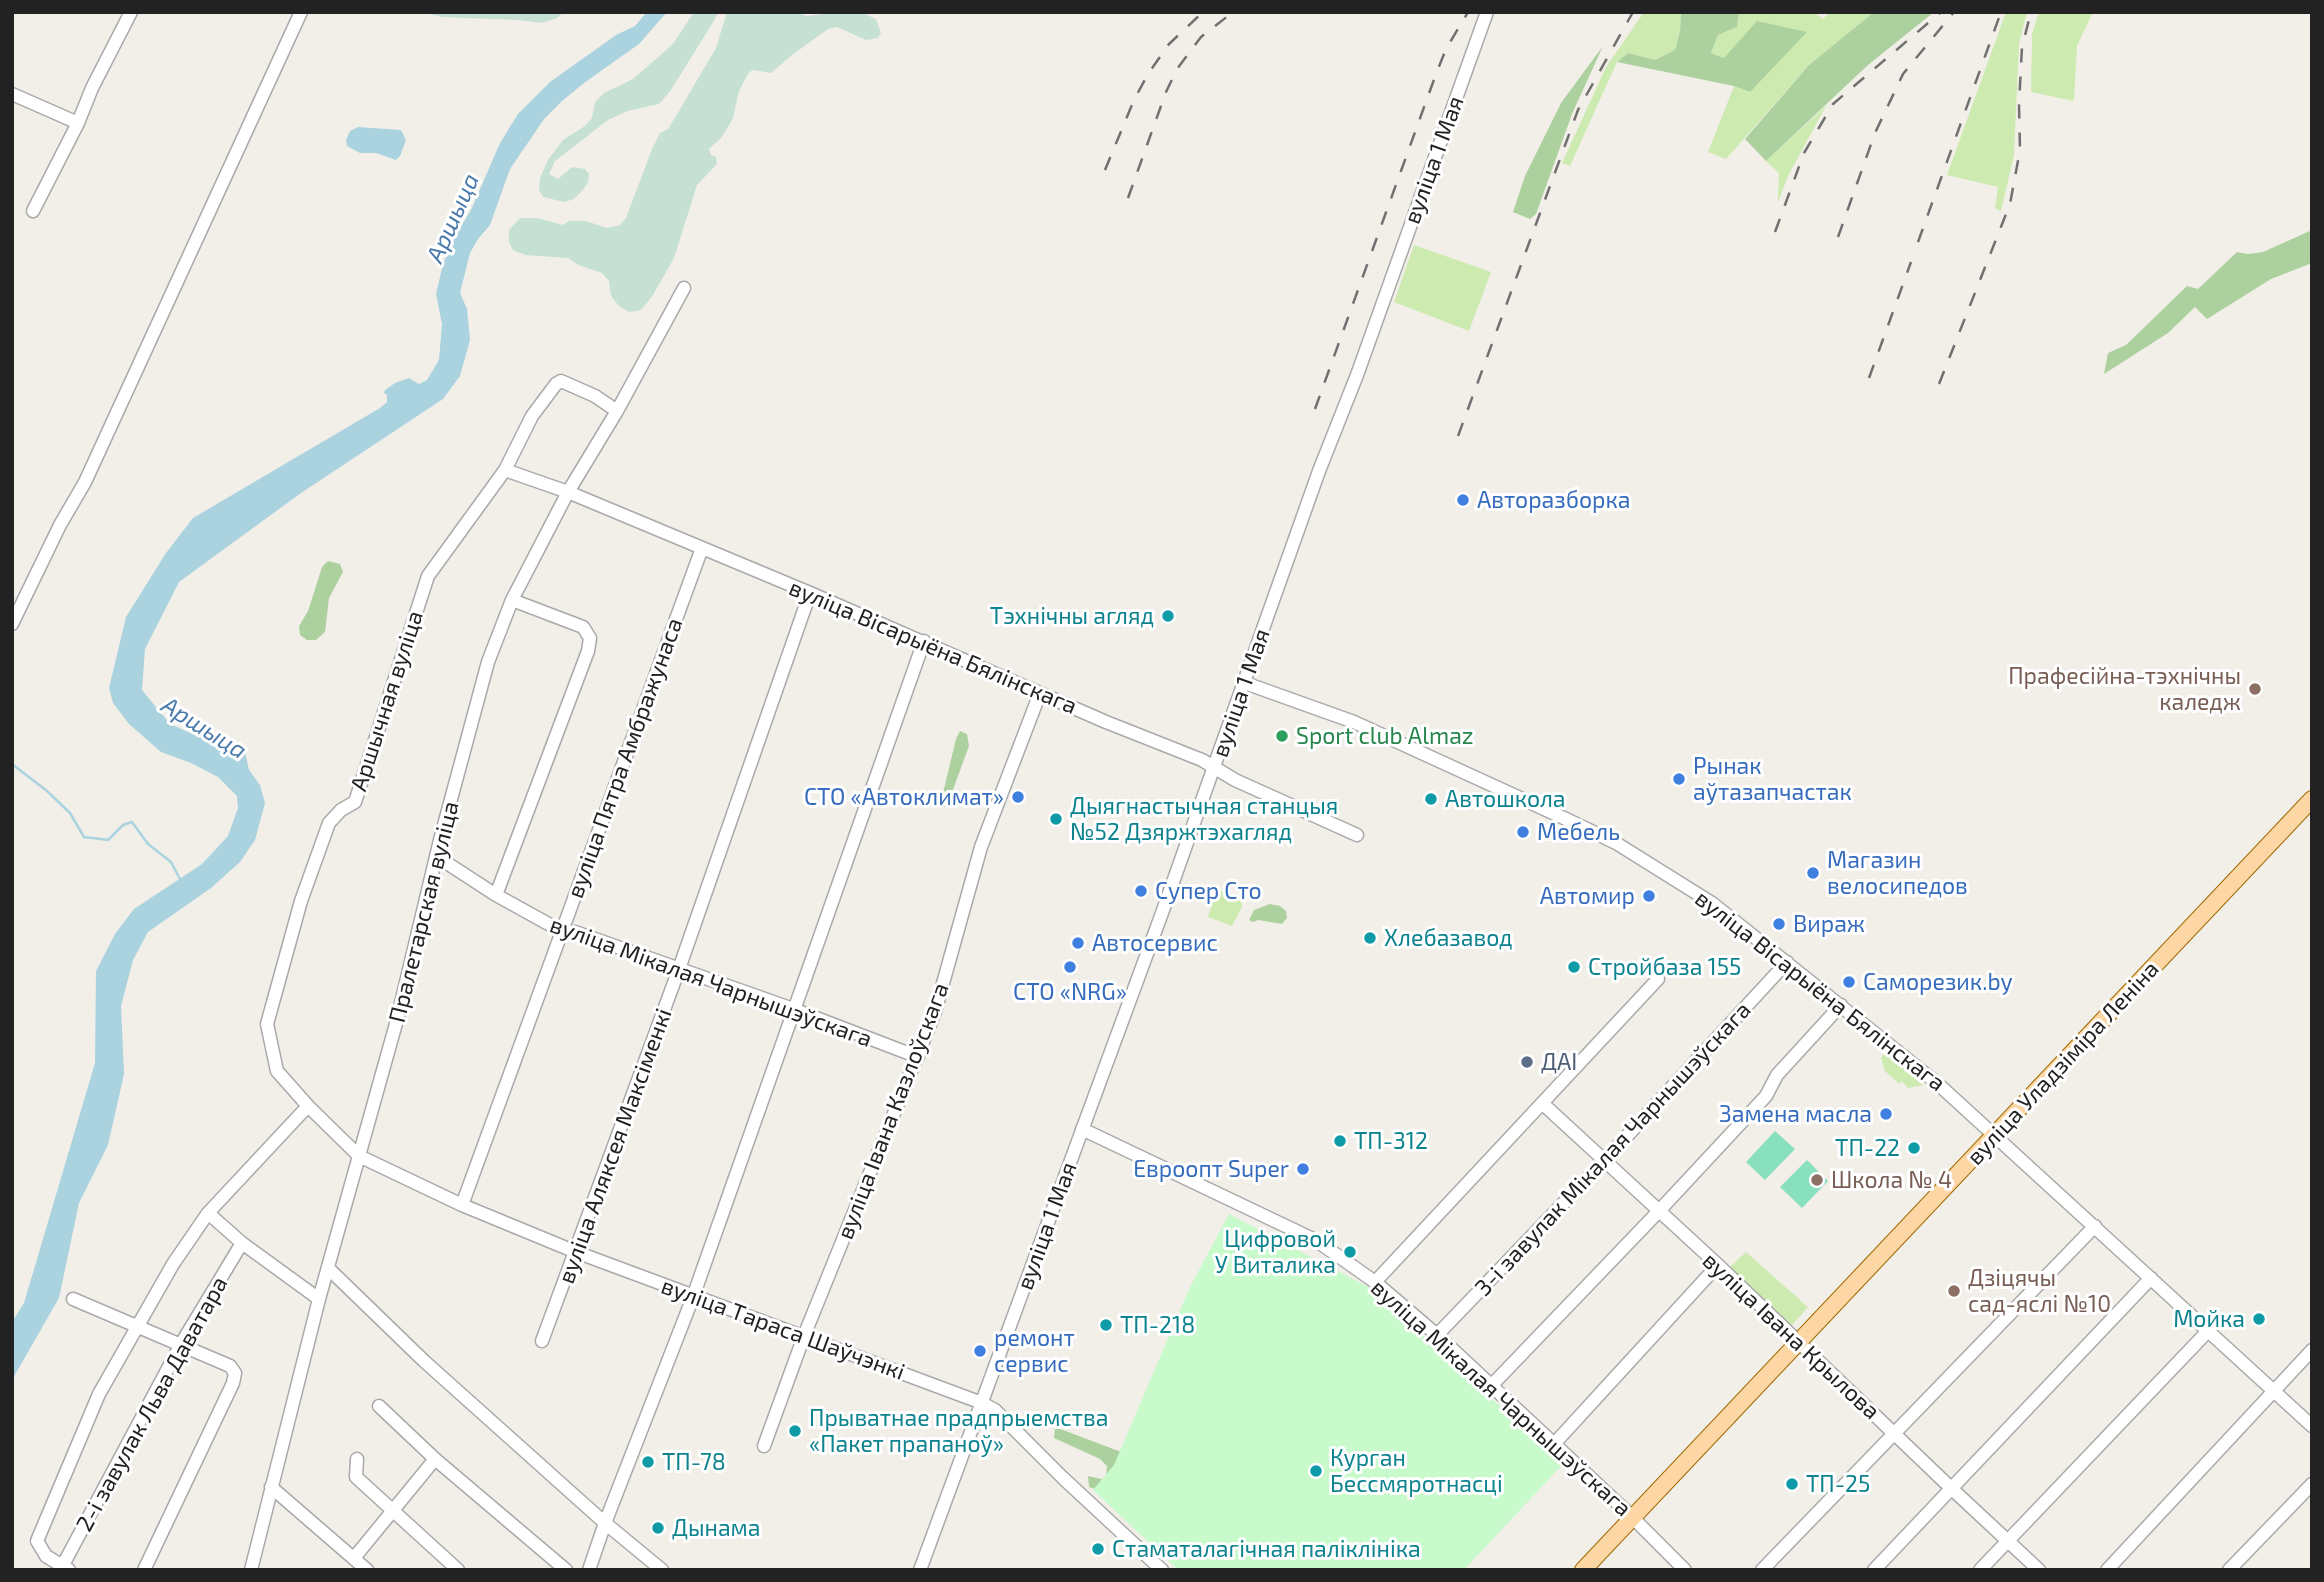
<!DOCTYPE html>
<html>
<head>
<meta charset="utf-8">
<style>
  body { margin:0 }
  #map { position:relative; width:2324px; height:1582px; overflow:hidden; background:#f2efe9; font-family:"Exo 2",sans-serif }
  canvas { display:block }
  .frame { position:absolute; inset:0; border:14px solid #222; pointer-events:none }
</style>
</head>
<body>
<div id="map">
<canvas width="2324" height="1582"></canvas>
<div class="frame"></div>
</div>
<script>
const g = document.querySelector('canvas').getContext('2d');
g.lineJoin = 'round';
function fill(path, color) {
  g.fillStyle = color;
  g.fill(path, 'evenodd');
}
function poly(rows) {
  const path = new Path2D();
  for (const r of rows) {
    path.moveTo(r[0], r[1]);
    for (let i = 2; i < r.length; i += 2) path.lineTo(r[i], r[i + 1]);
  }
  return path;
}
function strokePath(path, color, width, dash) {
  g.strokeStyle = color;
  g.lineWidth = width;
  g.lineCap = dash ? 'butt' : 'round';
  g.setLineDash(dash || []);
  g.stroke(path);
}
function label(font, color, halo, rows, align = 'center') {
  g.font = font + ' "Exo 2",sans-serif';
  g.lineWidth = 6;
  g.setLineDash([]);
  g.textBaseline = 'middle';
  g.strokeStyle = halo;
  g.fillStyle = color;
  for (const [text, x, y, turn = 0] of rows) {
    g.save();
    g.translate(x, y);
    g.rotate((+turn || 0) * Math.PI / 180);
    g.textAlign = isNaN(turn) ? turn : align;
    if (halo) g.strokeText(text, 0, 0);
    g.fillText(text, 0, 0);
    g.restore();
  }
}
fill(poly([
  [1644,12,1681,12,1680,31,1675,50,1655,60,1628,53,1617,62,1570,166,1562,163,1606,67],
  [1739,12,1814,12,1823,19,1830,12,1874,12,1809,65,1726,159,1708,152,1734,86,1750,92,1724,58,1711,53,1718,35,1737,27],
  [2006,12,2027,12,2019,44,2014,155,2001,211,1995,208,1998,187,1947,175],
  [2039,12,2093,12,2077,46,2074,101,2031,92,2032,34],
  [1826,106,1789,174,1778,202,1779,173,1766,161],
  [1414,245,1491,272,1469,331,1394,302],
  [1217,889,1241,899,1242,907,1232,926,1208,917],
  [1885,1052,1923,1085,1908,1088,1902,1081,1899,1084,1885,1071,1881,1058],
  [1746,1252,1808,1307,1791,1326,1728,1269]
]), '#cdebb0');
fill(poly([
  [1681,12,1739,12,1737,27,1718,35,1711,53,1724,58,1757,21,1807,32,1750,92,1734,86,1617,62,1628,53,1655,60,1675,50,1680,31],
  [1874,12,1934,12,1868,65,1766,161,1745,139,1809,65],
  [1603,46,1572,114,1536,214,1530,219,1513,212,1525,176,1561,103],
  [2312,230,2312,263,2271,279,2207,319,2195,307,2168,333,2104,374,2108,353,2126,345,2187,286,2198,289,2237,252,2248,254,2263,252],
  [328,561,340,564,343,572,329,598,325,632,316,640,307,640,300,635,299,626,308,611,322,567],
  [960,731,967,734,969,746,947,806,943,808,939,805,939,797,944,789,956,739],
  [1270,904,1280,906,1286,911,1287,918,1282,924,1258,920,1253,922,1249,920,1254,910],
  [1055,1427,1124,1453,1101,1491,1089,1487,1088,1476,1106,1480,1107,1466,1100,1459,1054,1438]
]), '#add19e');
fill(poly([
  [423,12,564,12,557,18,542,23,518,20,441,17],
  [694,12,718,12,715,19,671,90,659,104,628,111,608,120,555,161,549,174,558,179,572,167,585,169,589,174,588,182,583,190,574,199,564,202,543,197,539,190,540,178,548,160,563,140,585,126,592,118,595,102,604,93,633,79,673,44],
  [727,12,794,12,807,16,833,13,865,14,876,19,881,33,878,38,866,40,837,27,828,29,792,55,771,73,754,70,749,72,739,91,733,118,728,127,721,138,709,149,711,155,716,157,717,164,697,185,674,258,653,295,641,310,629,312,619,306,611,296,609,281,602,273,578,265,568,258,525,255,513,250,509,242,509,230,520,218,537,218,563,225,569,221,586,221,607,228,620,225,626,218,652,149,660,133,668,129,676,116,716,48]
]), '#c6e0d4');
fill(poly([
  [1229,1214,1372,1289,1563,1464,1464,1570,1178,1570,1093,1490,1114,1465,1189,1289]
]), '#c8facc');
fill(poly([
  [1775,1131,1795,1149,1765,1180,1746,1162],
  [1807,1160,1828,1181,1802,1208,1780,1187]
]), '#88e0be');
fill(poly([
  [647,12,667,12,639,44,584,83,562,101,544,119,510,169,490,225,478,239,470,253,460,293,467,309,470,340,460,376,443,399,301,493,179,582,145,649,142,690,170,724,209,741,235,742,245,752,249,770,260,785,265,803,255,840,240,862,211,888,148,932,133,960,121,1006,124,1074,108,1145,79,1203,59,1298,12,1380,12,1322,24,1303,95,1063,96,971,115,934,134,909,202,864,228,836,238,808,237,796,218,777,191,763,161,752,129,724,113,703,109,688,126,617,166,553,193,518,380,408,387,402,387,395,384,393,385,390,395,383,409,378,419,384,427,380,439,360,442,324,436,294,443,264,452,241,471,210,500,143,518,114,550,82,616,35,635,26],
  [358,127,401,130,406,140,400,156,396,160,376,153,360,153,347,146,346,140,350,131]
]), '#aad3df');
strokePath(poly([
  [12,764,47,791,70,813,84,837,108,840,123,825,132,822,148,844,171,862,180,879]
]), '#aad3df', 2.5);
const minor = poly([
  [12,94,78,123],
  [33,211,78,123,92,88,131,12],
  [617,411,595,396,561,381,556,384,532,416,505,470,428,576,355,802,341,810,329,823,301,901,267,1024,277,1071,308,1106,359,1156,462,1205,576,1252,982,1403,995,1410,1063,1478,1162,1570],
  [505,470,568,492,810,593,1106,722,1202,760,1235,780,1357,835],
  [12,624,60,525,85,482,301,12],
  [1245,683,1354,722,1566,819,1616,843,1712,903,1938,1084,2312,1426],
  [436,856,496,895,563,932,575,932,793,1009,918,1057],
  [496,895,588,651,590,638,583,627,512,600],
  [1542,1103,1718,1265,1952,1489,2039,1570],
  [1082,1129,1317,1241,1375,1282,1437,1335,1625,1510,1685,1570],
  [462,1205,702,548],
  [208,1213,242,1243,319,1299],
  [329,1269,424,1361,605,1523,662,1570],
  [1375,1282,1658,979],
  [73,1299,230,1366,235,1373,233,1383,144,1570],
  [1437,1335,1604,1161,1787,962],
  [542,1341,679,969,810,593],
  [1491,1386,1658,1212,1766,1096,1777,1075,1841,1005],
  [379,1406,435,1459,566,1570],
  [1554,1444,1718,1265],
  [764,1446,804,1336,935,1012,981,847,1040,693],
  [357,1459,356,1477,458,1570],
  [271,1487,367,1570],
  [354,1558,435,1459],
  [63,1565,181,1344,242,1243],
  [69,1570,46,1556,37,1541,99,1394,173,1264,208,1213,308,1106],
  [251,1570,319,1299,397,1020,440,840,488,662,512,600,568,492,617,411,684,288],
  [589,1570,605,1523,693,1297,924,641],
  [920,1570,1162,913,1319,471,1357,375,1487,12],
  [1762,1570,2095,1226],
  [1874,1570,2151,1278],
  [1980,1570,2208,1331],
  [2107,1570,2312,1350],
  [2229,1570,2312,1484]
]);
const major = poly([
  [1583,1570,2312,799]
]);
strokePath(minor, '#a9a9a9', 15);
strokePath(major, '#a06b00', 18);
strokePath(minor, '#fff', 12);
strokePath(major, '#fcd6a4', 16);
strokePath(poly([
  [1105,170,1134,100,1148,74,1169,44,1203,12],
  [1128,198,1166,92,1177,69,1201,37,1233,12],
  [1775,232,1804,153,1833,104,1941,12],
  [1838,237,1875,133,1903,74,1954,12],
  [1918,242,2001,12],
  [1869,378,1911,262],
  [1939,384,2010,204,2020,150,2019,105,2022,47,2031,12],
  [1315,409,1436,74,1446,49,1468,12],
  [1458,436,1578,110,1633,12]
]), '#707070', 2.5, [14, 14]);
for (const [x, y, r, color] of [
  [1463,500,7,"#3f7fe0"],
  [1168,616,7,"#0f9aa8"],
  [2255,689,7,"#8d6e63"],
  [1282,736,7,"#2e9e5b"],
  [1679,779,7,"#3f7fe0"],
  [1018,797,7,"#3f7fe0"],
  [1431,799,7,"#0f9aa8"],
  [1056,819,7,"#0f9aa8"],
  [1523,832,7,"#3f7fe0"],
  [1813,873,7,"#3f7fe0"],
  [1141,891,7,"#3f7fe0"],
  [1649,896,7,"#3f7fe0"],
  [1779,924,7,"#3f7fe0"],
  [1370,938,7,"#0f9aa8"],
  [1078,943,7,"#3f7fe0"],
  [1070,967,7,"#3f7fe0"],
  [1574,967,7,"#0f9aa8"],
  [1849,982,7,"#3f7fe0"],
  [1527,1062,7,"#5c6f8a"],
  [1886,1114,7,"#3f7fe0"],
  [1340,1141,7,"#0f9aa8"],
  [1914,1148,7,"#0f9aa8"],
  [1303,1169,7,"#3f7fe0"],
  [1817,1180,7,"#8d6e63"],
  [1350,1252,7,"#0f9aa8"],
  [1954,1291,7,"#8d6e63"],
  [2259,1319,7,"#0f9aa8"],
  [1106,1325,7,"#0f9aa8"],
  [980,1351,7,"#3f7fe0"],
  [795,1431,7,"#0f9aa8"],
  [648,1462,7,"#0f9aa8"],
  [1316,1471,7,"#0f9aa8"],
  [1792,1484,7,"#0f9aa8"],
  [658,1528,7,"#0f9aa8"],
  [1098,1549,7,"#0f9aa8"]
]) {
  const dot = new Path2D();
  dot.arc(x, y, r, 0, 2 * Math.PI);
  g.fillStyle = color;
  g.fill(dot);
  strokePath(dot, '#fff', 2.5);
}
label('23px', '#222', '#fff', [
  ["вуліца 1 Мая",1434,160,-70],
  ["вуліца Вісарыёна Бялінскага",933,647,23],
  ["вуліца 1 Мая",1241,693,-71],
  ["Аршычная вуліца",387,701,-72],
  ["вуліца Пятра Амбражунаса",625,758,-70],
  ["Пралетарская вуліца",424,912,-76],
  ["вуліца Мікалая Чарнышэўскага",711,982,20],
  ["вуліца Вісарыёна Бялінскага",1820,991,38],
  ["вуліца Уладзіміра Леніна",2063,1063,-47],
  ["вуліца Івана Казлоўскага",893,1111,-69],
  ["вуліца Аляксея Максіменкі",615,1146,-70],
  ["3-і завулак Мікалая Чарнышэўскага",1613,1149,-47],
  ["вуліца 1 Мая",1047,1226,-70],
  ["вуліца Тараса Шаўчэнкі",783,1329,20],
  ["вуліца Івана Крылова",1791,1336,43],
  ["вуліца Мікалая Чарнышэўскага",1501,1398,42],
  ["2-і завулак Льва Даватара",152,1404,-61]
]);
label('23px', '#366cbe', '#fff', [
  ["Авторазборка",1477,500],
  ["Рынак",1693,766],
  ["аўтазапчастак",1693,792],
  ["СТО «Автоклимат»",1004,797,"right"],
  ["Мебель",1537,832],
  ["Магазин",1827,860],
  ["велосипедов",1827,886],
  ["Супер Сто",1155,891],
  ["Автомир",1635,896,"right"],
  ["Вираж",1793,924],
  ["Автосервис",1092,943],
  ["Саморезик.by",1863,982],
  ["СТО «NRG»",1070,992,"center"],
  ["Замена масла",1872,1114,"right"],
  ["Евроопт Super",1289,1169,"right"],
  ["ремонт",994,1338],
  ["сервис",994,1364]
], 'left');
label('23px', '#0d838f', '#fff', [
  ["Тэхнічны агляд",1154,616,"right"],
  ["Автошкола",1445,799],
  ["Дыягнастычная станцыя",1070,806],
  ["№52 Дзяржтэхагляд",1070,832],
  ["Хлебазавод",1384,938],
  ["Стройбаза 155",1588,967],
  ["ТП-312",1354,1141],
  ["ТП-22",1900,1148,"right"],
  ["Цифровой",1336,1239,"right"],
  ["У Виталика",1336,1265,"right"],
  ["Мойка",2245,1319,"right"],
  ["ТП-218",1120,1325],
  ["Прыватнае прадпрыемства",809,1418],
  ["«Пакет прапаноў»",809,1444],
  ["Курган",1330,1458],
  ["Бессмяротнасці",1330,1484],
  ["ТП-78",662,1462],
  ["ТП-25",1806,1484],
  ["Дынама",672,1528],
  ["Стаматалагічная паліклініка",1112,1549]
], 'left');
label('23px', '#785e54', '#fff', [
  ["Прафесійна-тэхнічны",2241,676,"right"],
  ["каледж",2241,702,"right"],
  ["Школа № 4",1831,1180],
  ["Дзіцячы",1968,1278],
  ["сад-яслі №10",1968,1304]
], 'left');
label('23px', '#27864d', '#fff', [
  ["Sport club Almaz",1296,736]
], 'left');
label('23px', '#4e5e75', '#fff', [
  ["ДАІ",1541,1062]
], 'left');
label('italic 24px', '#4a7aab', '#fff', [
  ["Аршыца",453,218,-66],
  ["Аршыца",204,728,32]
]);
</script>
</body>
</html>
